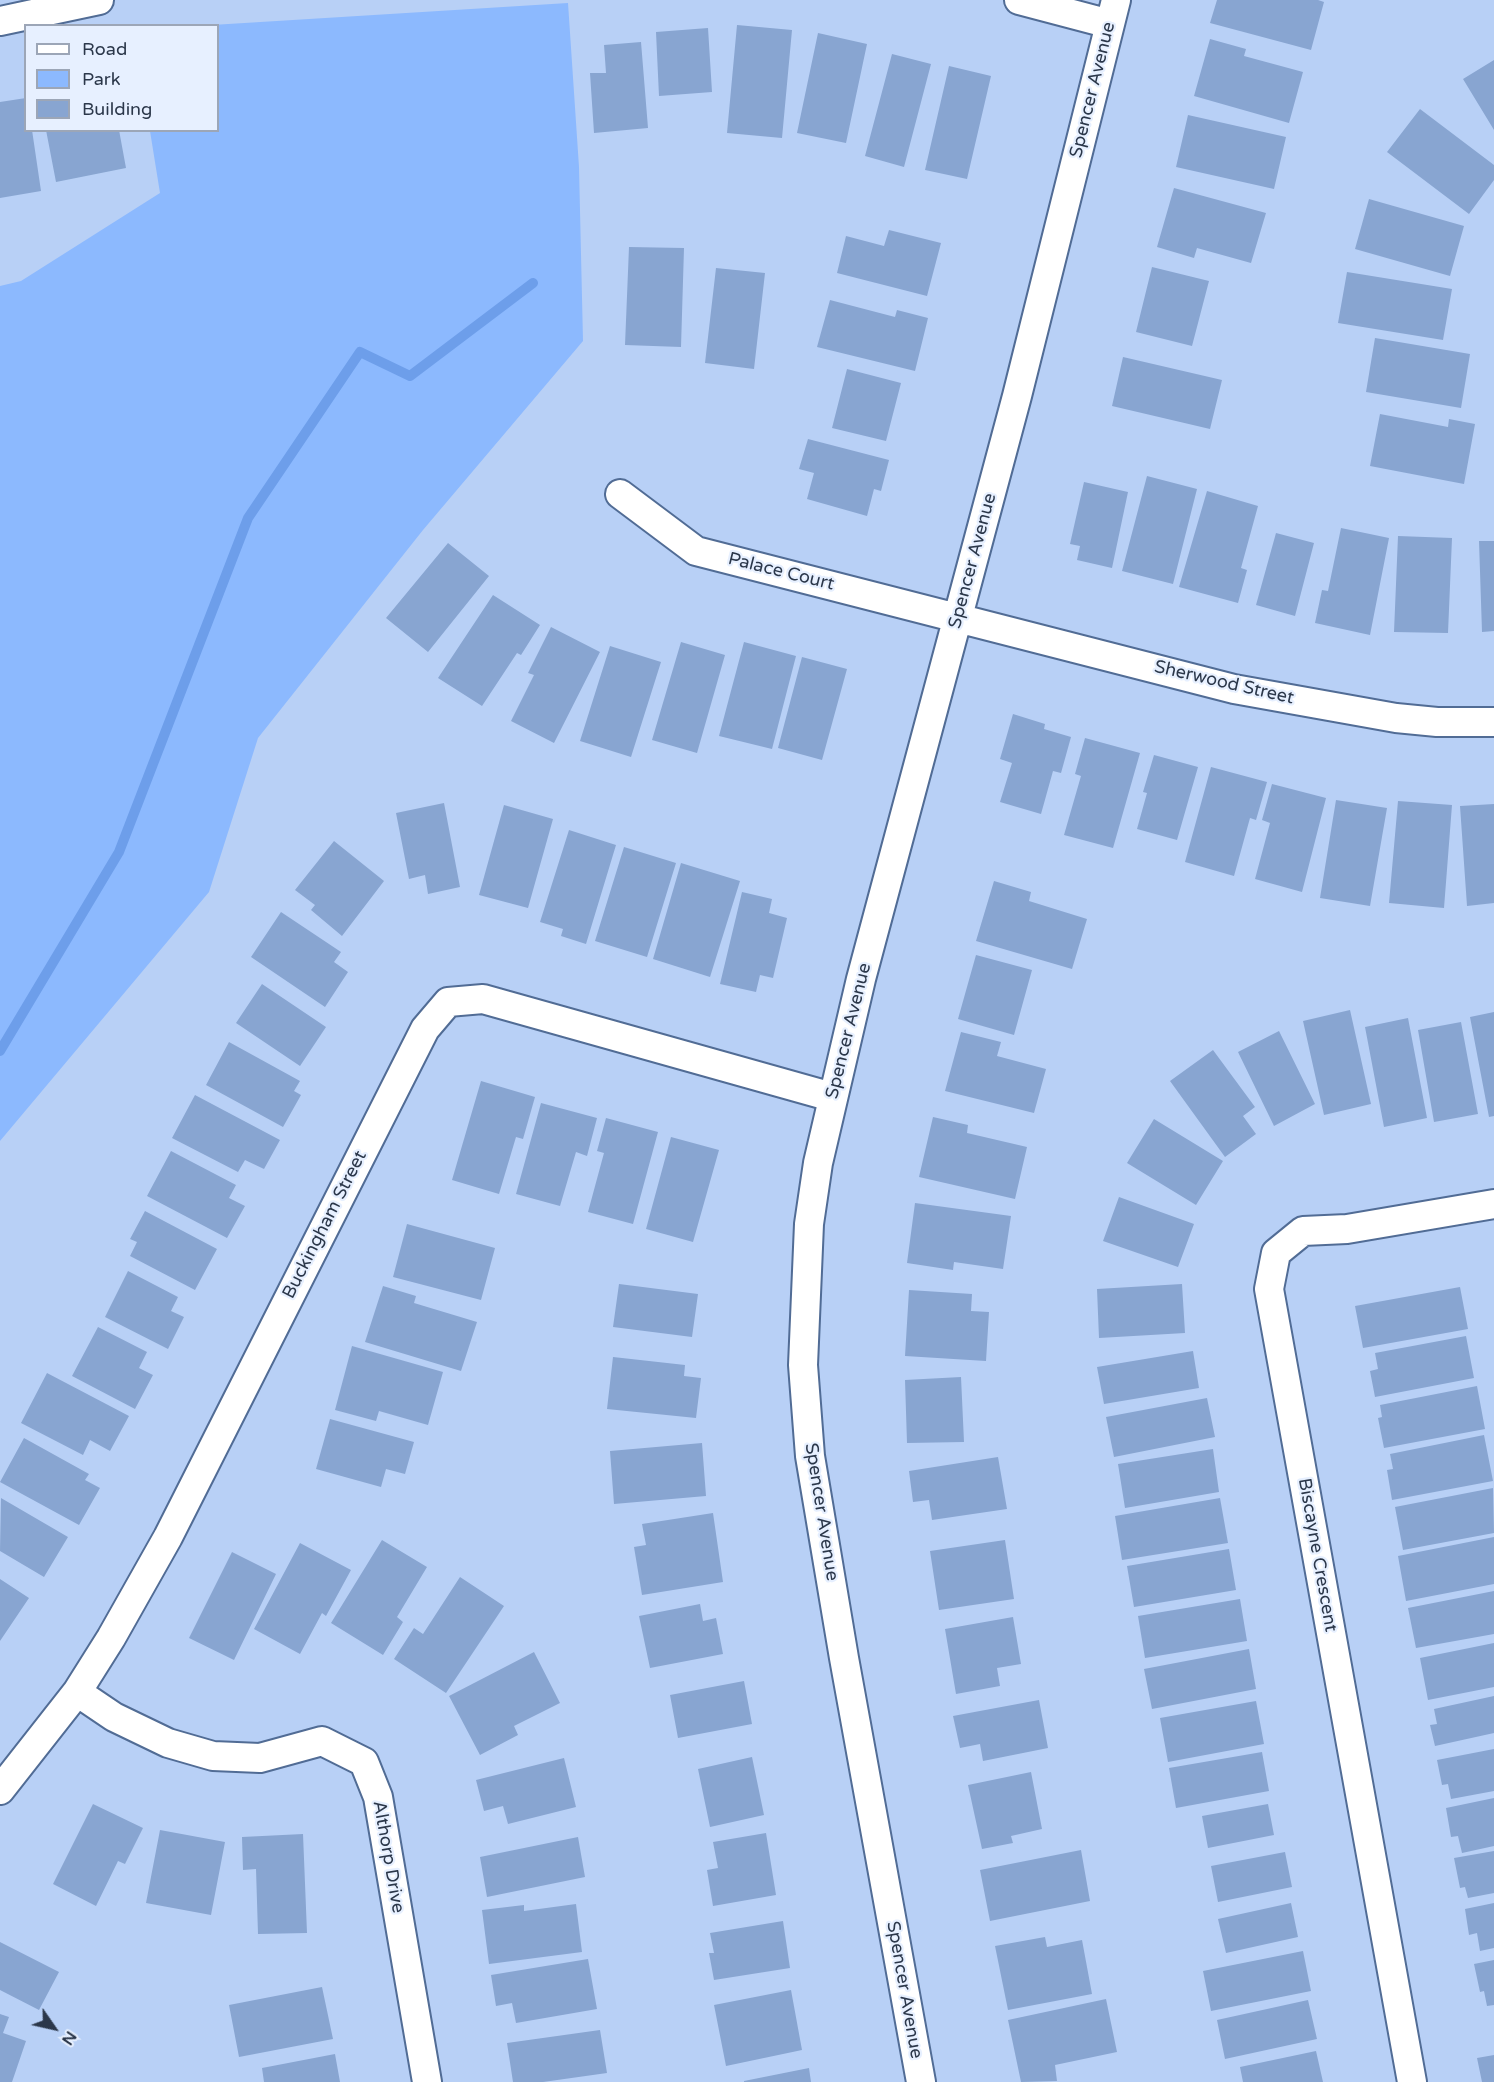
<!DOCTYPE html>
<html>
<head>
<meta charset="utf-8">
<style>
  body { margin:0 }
  #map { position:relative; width:1494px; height:2082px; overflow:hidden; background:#b8d0f6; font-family:"Varela Round",sans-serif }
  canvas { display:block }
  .legend { position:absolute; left:24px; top:24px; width:195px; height:108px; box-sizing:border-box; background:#e7f0ff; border:2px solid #9ca6b7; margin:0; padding:8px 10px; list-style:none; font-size:18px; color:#2b374a }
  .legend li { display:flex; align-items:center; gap:12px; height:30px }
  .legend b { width:30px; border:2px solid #9ca6b7 }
  .north { position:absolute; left:24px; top:1998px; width:60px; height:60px; -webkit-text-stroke:4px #e7f0ff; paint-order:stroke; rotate:124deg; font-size:16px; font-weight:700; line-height:24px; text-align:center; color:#2b374a }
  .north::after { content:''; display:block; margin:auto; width:21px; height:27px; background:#2b374a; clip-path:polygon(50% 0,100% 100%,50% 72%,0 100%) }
</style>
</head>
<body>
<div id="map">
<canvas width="1494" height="2082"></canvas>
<ul class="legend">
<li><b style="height:8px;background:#fff"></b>Road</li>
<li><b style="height:16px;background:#8cb9fe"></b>Park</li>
<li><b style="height:16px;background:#88a5d1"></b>Building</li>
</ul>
<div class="north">N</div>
</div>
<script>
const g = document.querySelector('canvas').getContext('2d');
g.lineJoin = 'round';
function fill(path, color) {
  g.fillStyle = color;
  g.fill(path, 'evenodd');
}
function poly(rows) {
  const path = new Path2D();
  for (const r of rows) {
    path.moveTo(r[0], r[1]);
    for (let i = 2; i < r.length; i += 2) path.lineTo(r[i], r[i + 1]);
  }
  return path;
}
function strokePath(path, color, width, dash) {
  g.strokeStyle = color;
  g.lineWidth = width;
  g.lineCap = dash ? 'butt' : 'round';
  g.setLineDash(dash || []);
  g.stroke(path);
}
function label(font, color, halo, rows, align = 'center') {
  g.font = font + ' "Varela Round",sans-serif';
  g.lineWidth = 4.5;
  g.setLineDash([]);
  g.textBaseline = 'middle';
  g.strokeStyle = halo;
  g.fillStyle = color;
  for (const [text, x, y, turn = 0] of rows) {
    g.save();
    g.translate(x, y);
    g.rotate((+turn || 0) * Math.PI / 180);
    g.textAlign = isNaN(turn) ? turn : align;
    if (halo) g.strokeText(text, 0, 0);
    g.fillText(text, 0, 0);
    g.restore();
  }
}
fill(poly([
  [568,3,579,167,583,341,423,530,258,738,209,892,0,1141,0,286,21,281,160,193,150,131,218,130,218,26,212,25]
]), '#8cb9fe');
strokePath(poly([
  [0,1051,119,852,248,518,360,352,410,376,533,283]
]), '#6d9eea', 10);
fill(poly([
  [1217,0,1318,0,1324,2,1311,50,1210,23],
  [737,25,792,30,782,138,727,133],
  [708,28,712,92,659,96,656,32],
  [818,33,867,44,846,143,797,133],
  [1210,39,1246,49,1244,56,1303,72,1289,123,1194,96],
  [641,42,648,128,594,133,590,73,606,73,604,45],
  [892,54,931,64,904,167,865,156],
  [1494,60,1494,130,1463,79],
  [949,66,991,76,967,179,925,170],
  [26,98,26,130,32,130,41,191,0,198,0,102],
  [1420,109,1494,165,1494,180,1469,214,1387,152],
  [1188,115,1286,137,1274,189,1176,167],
  [46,130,119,130,126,168,56,182],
  [1174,188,1266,213,1251,263,1197,248,1194,258,1157,247],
  [1369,199,1464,226,1450,276,1355,249],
  [889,230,941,243,927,296,837,273,846,236,884,246],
  [629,247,684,248,681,347,625,345],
  [1152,267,1209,281,1192,346,1136,332],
  [716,268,765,273,754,369,705,363],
  [1347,272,1452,289,1443,340,1338,323],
  [830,300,895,317,897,310,928,318,915,371,817,347],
  [1375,338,1470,354,1461,408,1366,392],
  [1123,357,1222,380,1210,429,1112,406],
  [847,369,901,383,886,441,832,428],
  [1380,414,1448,427,1449,419,1475,424,1464,484,1370,466],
  [808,439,889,460,881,491,874,489,867,516,807,499,814,473,799,469],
  [1147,476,1197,489,1173,584,1122,571],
  [1084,482,1128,492,1112,568,1077,560,1080,546,1070,544],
  [1207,491,1258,506,1241,568,1247,570,1238,603,1179,587],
  [1341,528,1389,538,1370,635,1315,623,1322,590,1328,591],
  [1276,533,1314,543,1295,616,1256,605],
  [1398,536,1452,538,1448,633,1394,632],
  [1479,541,1494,541,1494,631,1482,632],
  [448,543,489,576,428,652,386,618],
  [493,595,540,625,521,655,517,653,482,706,438,678],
  [551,627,600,652,554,743,511,721,534,675,528,673],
  [681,642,725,655,697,753,652,740],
  [744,642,796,656,772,749,719,736],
  [610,646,661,662,631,757,580,741],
  [802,657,847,669,822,760,778,748],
  [1013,714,1045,724,1044,729,1071,737,1061,773,1053,771,1041,814,1000,802,1012,763,1000,759],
  [1085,738,1140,753,1113,848,1064,835,1081,776,1075,774],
  [1154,755,1198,767,1177,840,1137,829,1147,793,1143,792],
  [1211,767,1267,782,1256,820,1250,818,1234,876,1185,862],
  [1272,784,1326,798,1302,892,1255,879,1270,823,1262,820],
  [1336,800,1387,808,1370,906,1320,898],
  [1398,801,1452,805,1444,908,1389,903],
  [444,803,460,887,428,894,425,875,409,879,396,813],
  [1494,804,1494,903,1467,906,1460,806],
  [504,805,553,819,528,908,479,895],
  [569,830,616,845,586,944,561,936,563,929,540,922],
  [334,841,384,881,342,936,311,910,315,905,295,890],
  [624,847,676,863,647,957,595,941],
  [681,863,740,881,710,977,653,959],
  [994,881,1031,892,1029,901,1087,919,1072,969,976,941],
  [742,892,772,899,769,913,787,918,773,978,760,975,756,992,720,984],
  [281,912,341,952,334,962,348,972,325,1007,251,957],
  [976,955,1032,970,1014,1035,958,1019],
  [262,984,326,1027,300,1066,236,1023],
  [1350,1010,1371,1104,1324,1115,1303,1021],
  [1494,1012,1494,1116,1489,1117,1470,1017],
  [1408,1018,1427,1118,1384,1127,1365,1027],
  [1461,1022,1478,1114,1434,1122,1418,1030],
  [1279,1031,1315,1104,1274,1126,1238,1052],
  [961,1032,1001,1042,997,1056,1046,1069,1034,1113,945,1091],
  [229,1042,300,1081,294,1091,301,1095,283,1127,206,1085],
  [1213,1050,1255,1107,1243,1116,1256,1134,1225,1157,1170,1081],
  [481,1081,535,1097,523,1139,516,1137,499,1194,452,1180],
  [195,1095,280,1140,264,1169,245,1160,238,1172,172,1138],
  [541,1103,597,1118,587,1156,576,1152,560,1206,516,1194],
  [933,1117,968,1125,967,1133,1027,1147,1015,1199,919,1177],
  [606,1118,658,1132,633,1224,588,1212,604,1153,597,1151],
  [1154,1119,1223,1161,1196,1205,1127,1163],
  [671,1137,719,1150,693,1242,646,1229],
  [171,1151,236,1185,229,1198,245,1206,227,1238,147,1196],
  [1119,1197,1194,1224,1178,1267,1103,1241],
  [915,1203,1011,1216,1003,1269,954,1262,953,1270,907,1263],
  [145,1211,217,1249,195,1290,130,1256,137,1242,130,1239],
  [407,1224,495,1248,481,1300,393,1277],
  [128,1271,178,1297,171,1311,184,1317,168,1349,105,1317],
  [619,1284,698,1294,692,1337,613,1327],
  [1182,1284,1185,1333,1099,1338,1097,1289],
  [383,1286,416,1296,414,1303,477,1322,461,1371,365,1342],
  [1460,1287,1468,1329,1363,1348,1355,1306],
  [909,1290,972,1294,971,1311,989,1312,986,1361,905,1356],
  [98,1327,147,1352,139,1368,153,1375,135,1409,72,1376],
  [1466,1336,1474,1378,1375,1397,1370,1371,1378,1369,1375,1353],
  [352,1346,443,1372,428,1425,379,1411,376,1421,335,1410],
  [1193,1351,1199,1388,1104,1404,1097,1367],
  [613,1357,685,1365,684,1376,701,1378,696,1418,607,1409],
  [47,1373,129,1416,110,1451,90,1440,83,1455,21,1423],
  [961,1377,964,1442,907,1443,905,1380],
  [1477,1386,1485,1429,1384,1448,1378,1418,1382,1417,1380,1405],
  [1207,1398,1215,1437,1114,1457,1106,1417],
  [330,1419,414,1442,405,1474,386,1469,381,1487,316,1469],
  [1484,1435,1493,1481,1392,1500,1387,1470,1393,1469,1390,1454],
  [24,1438,89,1474,85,1480,100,1488,79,1525,0,1482],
  [702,1443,706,1496,614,1504,610,1451],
  [1213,1449,1219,1492,1125,1508,1118,1464],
  [998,1457,1007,1509,932,1520,929,1500,913,1502,909,1471],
  [1493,1488,1494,1533,1403,1550,1395,1507],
  [1,1498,68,1537,44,1577,0,1551],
  [1220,1498,1228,1543,1122,1560,1115,1516],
  [713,1513,723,1582,642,1595,634,1547,646,1545,642,1524],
  [1494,1537,1494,1584,1406,1601,1398,1556],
  [382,1540,427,1567,397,1617,403,1622,383,1655,331,1623],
  [1005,1540,1014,1599,939,1610,930,1551],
  [300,1543,351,1570,326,1616,322,1613,300,1654,254,1629],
  [1229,1549,1236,1590,1134,1607,1127,1566],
  [232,1552,276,1574,234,1660,189,1638],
  [460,1577,504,1606,446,1693,394,1659,414,1628,423,1634],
  [0,1579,29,1598,0,1641],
  [1494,1591,1494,1634,1416,1648,1408,1608],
  [1240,1599,1247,1641,1145,1658,1138,1616],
  [700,1604,703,1621,716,1618,723,1654,650,1668,639,1616],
  [1013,1617,1021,1664,997,1668,1000,1686,956,1694,945,1629],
  [1494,1643,1494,1687,1428,1700,1420,1658],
  [1249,1649,1256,1689,1152,1709,1144,1669],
  [534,1652,560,1703,514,1726,518,1735,480,1755,449,1696],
  [744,1681,752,1724,678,1738,670,1695],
  [1494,1696,1494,1733,1435,1746,1430,1725,1437,1724,1434,1709],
  [1039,1700,1048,1748,983,1761,980,1744,960,1748,953,1716],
  [1256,1701,1264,1744,1168,1762,1160,1718],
  [1494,1749,1494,1791,1451,1799,1448,1784,1442,1785,1437,1760],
  [1262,1752,1269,1791,1176,1808,1169,1768],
  [752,1757,764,1815,710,1827,698,1769],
  [564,1758,576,1807,508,1824,503,1806,484,1811,476,1780],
  [1031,1772,1042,1829,1011,1836,1013,1843,982,1849,968,1785],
  [1494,1798,1494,1846,1462,1853,1458,1836,1451,1837,1446,1808],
  [93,1804,143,1828,125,1864,118,1861,96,1906,53,1884],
  [1268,1804,1274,1835,1208,1848,1202,1816],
  [160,1830,225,1842,211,1915,146,1903],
  [766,1833,776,1895,713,1906,707,1870,718,1868,713,1842],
  [303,1834,307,1933,258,1934,256,1869,243,1870,242,1837],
  [578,1837,585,1877,487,1897,480,1857],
  [1081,1850,1090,1901,990,1921,980,1870],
  [1494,1851,1494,1893,1468,1898,1465,1887,1460,1888,1454,1858],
  [1285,1852,1292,1887,1218,1902,1211,1866],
  [1291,1903,1298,1937,1226,1953,1218,1919],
  [1494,1903,1494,1948,1480,1951,1477,1933,1469,1935,1465,1909],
  [576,1904,582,1952,489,1964,482,1910,524,1905,524,1911],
  [783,1921,790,1968,714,1980,709,1953,714,1953,710,1933],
  [1045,1937,1047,1947,1082,1940,1092,1994,1008,2010,995,1946],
  [0,1942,59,1972,39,2010,0,1990],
  [1303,1951,1311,1991,1211,2011,1203,1971],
  [588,1959,597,2009,516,2023,512,2003,496,2006,491,1975],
  [1494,1960,1494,2005,1487,2006,1484,1991,1480,1992,1474,1964],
  [322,1987,333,2039,239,2057,229,2005],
  [791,1990,802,2050,726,2066,714,2005],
  [1106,1999,1117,2052,1055,2065,1057,2081,1021,2082,1008,2020],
  [1308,2000,1317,2039,1225,2059,1217,2020],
  [0,2014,9,2017,3,2033,26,2041,12,2082,0,2082],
  [600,2030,607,2073,543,2082,513,2082,507,2043],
  [1316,2051,1323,2082,1243,2082,1240,2067],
  [335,2054,340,2082,264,2082,262,2068],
  [1494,2055,1494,2082,1482,2082,1477,2058],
  [809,2068,811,2082,744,2082,744,2081]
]), '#88a5d1');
const minor = poly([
  [1019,0,1110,24],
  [0,21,99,0],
  [620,494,696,551,1234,689,1396,718,1437,722,1494,722],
  [77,1692,114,1717,168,1743,213,1756,260,1758,322,1741,364,1762,378,1797,427,2082],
  [0,1790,77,1692,111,1638,168,1537,425,1029,448,1002,483,999,832,1097],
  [921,2082,844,1658,810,1456,803,1365,809,1224,818,1163,861,979,1017,396,1116,0],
  [1412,2082,1269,1289,1276,1253,1303,1231,1347,1229,1494,1204]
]);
strokePath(minor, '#516c95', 32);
strokePath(minor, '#fff', 28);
label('18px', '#2b374a', '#e7f0ff', [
  ["Spencer Avenue",1093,90,-76],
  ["Spencer Avenue",973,561,-75],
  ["Palace Court",781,572,14],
  ["Sherwood Street",1224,683,13],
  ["Spencer Avenue",849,1031,-76],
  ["Buckingham Street",325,1225,-63],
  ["Spencer Avenue",821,1512,81],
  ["Biscayne Crescent",1317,1555,80],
  ["Althorp Drive",388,1857,80],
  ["Spencer Avenue",904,1990,80]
]);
</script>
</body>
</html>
